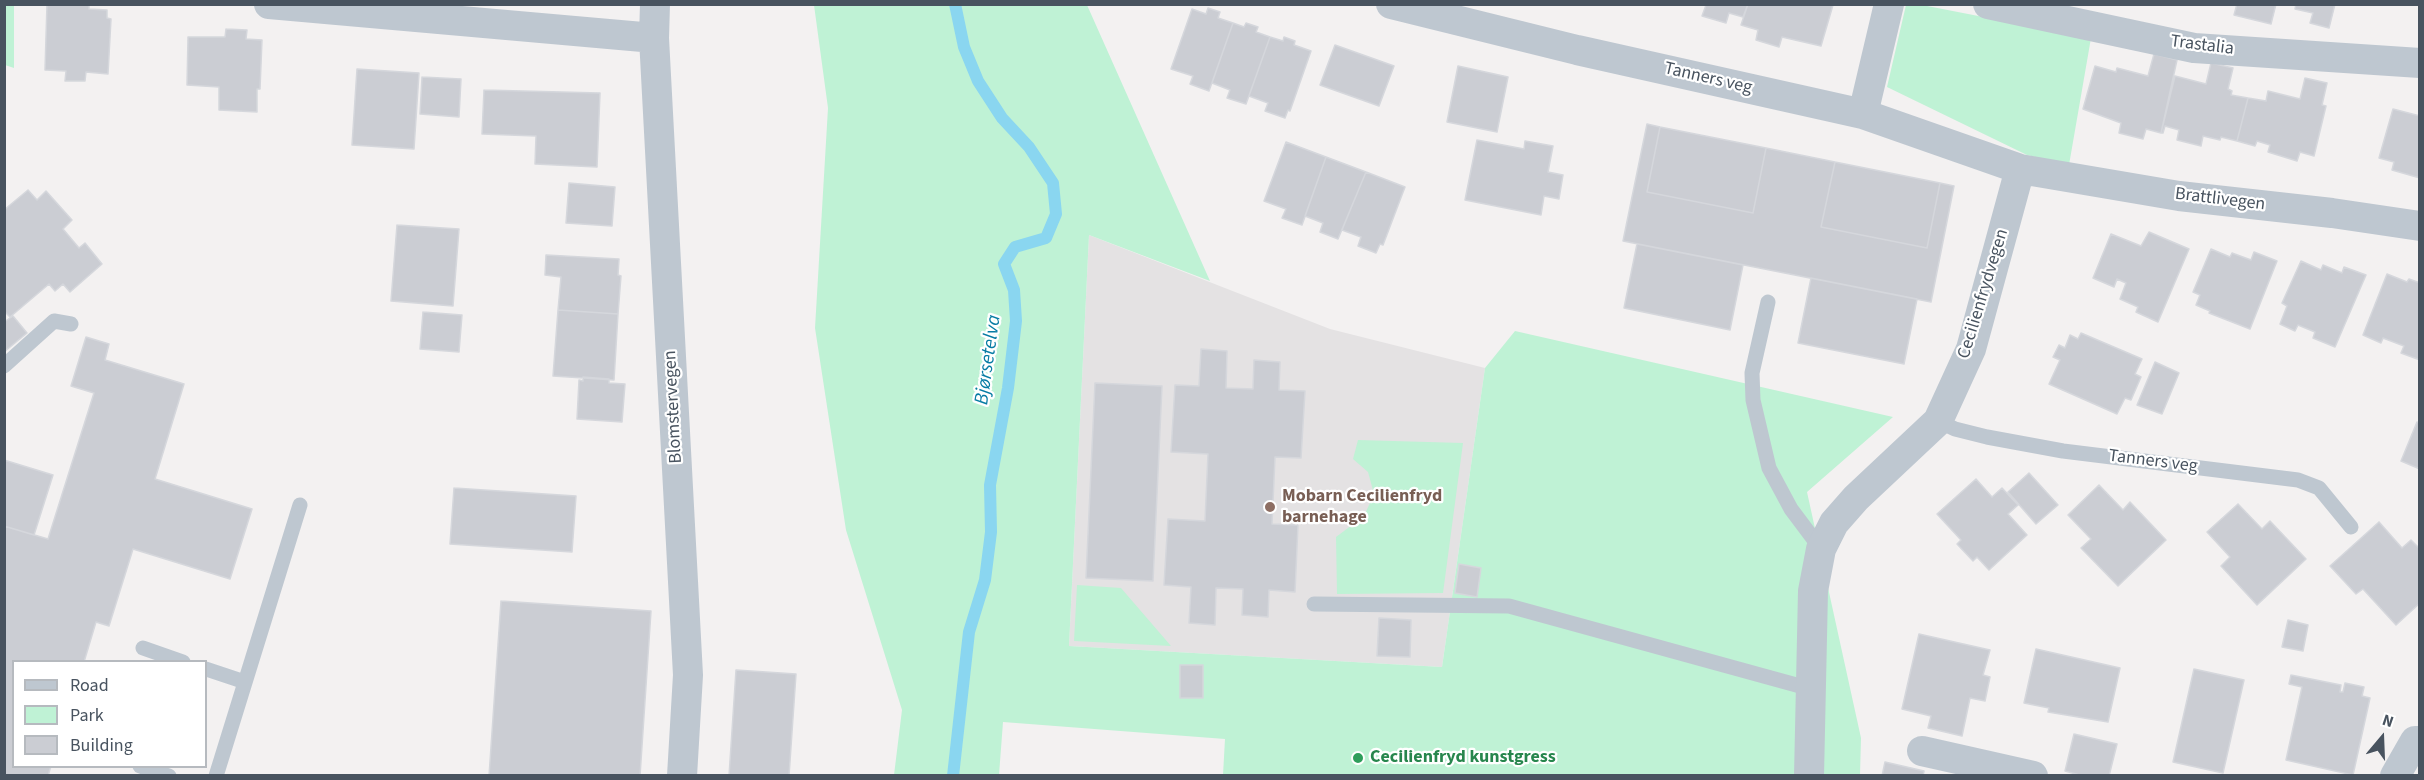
<!DOCTYPE html>
<html>
<head>
<meta charset="utf-8">
<style>
  body { margin:0 }
  #map { position:relative; width:2424px; height:780px; overflow:hidden; background:#f3f1f1; font-family:"Source Sans 3",sans-serif }
  canvas { display:block }
  .frame { position:absolute; inset:0; border:6px solid #48535f; pointer-events:none }
  .legend { position:absolute; left:12px; top:660px; width:195px; height:108px; box-sizing:border-box; background:#fff; border:2px solid #b6babf; margin:0; padding:8px 10px; list-style:none; font-size:18px; color:#48535f }
  .legend li { display:flex; align-items:center; gap:12px; height:30px }
  .legend b { width:30px; border:2px solid #b6babf }
  .north { position:absolute; left:2352px; top:708px; width:60px; height:60px; -webkit-text-stroke:4px #fff; paint-order:stroke; rotate:19deg; font-size:16px; font-weight:700; line-height:24px; text-align:center; color:#48535f }
  .north::after { content:''; display:block; margin:auto; width:21px; height:27px; background:#48535f; clip-path:polygon(50% 0,100% 100%,50% 72%,0 100%) }
</style>
</head>
<body>
<div id="map">
<canvas width="2424" height="780"></canvas>
<div class="frame"></div>
<ul class="legend">
<li><b style="height:8px;background:#bec7d0"></b>Road</li>
<li><b style="height:16px;background:#bff2d5"></b>Park</li>
<li><b style="height:16px;background:#cbcdd3"></b>Building</li>
</ul>
<div class="north">N</div>
</div>
<script>
const g = document.querySelector('canvas').getContext('2d');
g.lineJoin = 'round';
function fill(path, color) {
  g.fillStyle = color;
  g.fill(path, 'evenodd');
}
function poly(rows) {
  const path = new Path2D();
  for (const r of rows) {
    path.moveTo(r[0], r[1]);
    for (let i = 2; i < r.length; i += 2) path.lineTo(r[i], r[i + 1]);
  }
  return path;
}
function strokePath(path, color, width, dash) {
  g.strokeStyle = color;
  g.lineWidth = width;
  g.lineCap = dash ? 'butt' : 'round';
  g.setLineDash(dash || []);
  g.stroke(path);
}
function label(font, color, halo, rows, align = 'center') {
  g.font = font + ' "Source Sans 3",sans-serif';
  g.lineWidth = 4.5;
  g.setLineDash([]);
  g.textBaseline = 'middle';
  g.strokeStyle = halo;
  g.fillStyle = color;
  for (const [text, x, y, turn = 0] of rows) {
    g.save();
    g.translate(x, y);
    g.rotate((+turn || 0) * Math.PI / 180);
    g.textAlign = isNaN(turn) ? turn : align;
    if (halo) g.strokeText(text, 0, 0);
    g.fillText(text, 0, 0);
    g.restore();
  }
}
fill(poly([
  [1089,235,1330,329,1485,368,1442,667,1069,646]
]), '#e4e2e3');
fill(poly([
  [4,5,14,5,14,68,5,65],
  [814,5,1087,5,1210,281,1089,235,1069,646,1442,667,1485,368,1515,331,1893,417,1807,492,1861,738,1860,775,1223,775,1225,739,1003,722,999,775,894,775,902,710,846,530,815,328,828,108],
  [1906,5,1922,5,2091,38,2069,165,2027,155,1887,87],
  [1358,440,1463,443,1443,593,1337,594,1336,537,1364,516,1374,494,1368,472,1353,459],
  [1077,585,1121,588,1171,646,1074,641]
]), '#bff2d5');
strokePath(poly([
  [953,776,969,632,985,580,991,532,990,485,1008,388,1016,321,1014,290,1004,264,1015,247,1046,238,1056,214,1053,183,1029,147,1002,118,978,81,964,47,955,4]
]), '#8ad6f0', 12);
const building = poly([
  [47,4,89,4,89,9,107,10,107,18,111,19,108,74,86,72,85,81,65,81,66,71,45,70,47,4],
  [1703,4,1748,4,1743,17,1729,13,1726,23,1702,16,1706,5,1703,4],
  [1748,4,1831,4,1833,5,1821,46,1782,37,1779,47,1756,40,1758,30,1741,25,1748,4],
  [2237,4,2276,4,2271,24,2234,15,2237,4],
  [2296,4,2335,4,2329,28,2310,23,2313,13,2295,9,2296,4],
  [1208,8,1220,12,1218,18,1233,23,1209,91,1190,84,1193,76,1171,69,1192,9,1206,14,1208,8],
  [1233,23,1244,27,1246,23,1258,27,1256,32,1270,37,1246,104,1227,98,1230,90,1212,83,1233,23],
  [226,29,247,30,246,39,262,40,260,89,257,89,257,112,219,110,219,87,187,85,188,37,225,37,226,29],
  [1270,37,1283,41,1284,37,1295,41,1294,45,1311,51,1290,111,1288,110,1285,118,1265,111,1268,103,1249,96,1270,37],
  [1335,45,1394,66,1379,106,1320,85,1335,45],
  [2154,54,2177,60,2161,133,2146,129,2143,139,2119,133,2121,123,2083,109,2095,66,2116,72,2117,68,2148,76,2154,54],
  [2211,63,2233,68,2228,89,2232,91,2231,95,2248,98,2237,141,2221,137,2220,140,2203,136,2201,146,2177,140,2179,130,2165,126,2163,133,2161,133,2175,76,2206,84,2211,63],
  [1458,66,1508,77,1497,132,1447,122,1458,66],
  [357,69,419,73,414,149,352,145,357,69],
  [422,77,461,79,459,117,420,114,422,77],
  [2305,78,2327,83,2322,105,2326,106,2314,156,2300,152,2297,161,2268,152,2270,145,2257,141,2255,146,2237,141,2248,98,2266,101,2268,91,2300,99,2305,78],
  [484,90,600,93,597,167,535,164,536,136,482,134,484,90],
  [2393,109,2420,116,2420,178,2392,170,2394,162,2379,158,2393,109],
  [1647,124,1660,127,1647,192,1753,213,1766,148,1835,162,1821,227,1927,248,1940,183,1954,186,1931,302,1623,241,1647,124],
  [1660,127,1766,148,1753,213,1647,192,1660,127],
  [1477,140,1524,149,1525,141,1553,146,1548,172,1563,175,1559,199,1544,196,1541,215,1465,200,1477,140],
  [1286,142,1326,157,1302,225,1282,218,1286,209,1264,201,1286,142],
  [1326,157,1366,172,1338,239,1320,232,1323,223,1305,216,1326,157],
  [1835,162,1940,183,1927,248,1821,227,1835,162],
  [1366,172,1405,187,1383,245,1380,244,1376,253,1358,246,1361,237,1342,230,1366,172],
  [569,183,615,187,612,226,566,223,569,183],
  [28,190,37,200,46,191,72,220,63,229,79,248,85,243,102,264,70,292,63,284,55,291,49,284,10,317,4,311,4,210,28,190],
  [397,225,459,229,453,306,391,301,397,225],
  [2149,232,2189,249,2158,322,2136,312,2138,307,2120,299,2126,283,2117,279,2114,287,2093,278,2111,234,2141,246,2149,232],
  [1637,244,1743,265,1730,330,1624,308,1637,244],
  [2211,249,2230,257,2232,253,2251,260,2254,252,2277,261,2250,329,2209,313,2210,311,2196,305,2200,295,2193,292,2211,249],
  [546,255,619,259,618,275,621,276,618,314,558,310,561,277,545,275,546,255],
  [2301,261,2321,270,2323,265,2342,273,2344,267,2366,275,2335,347,2313,338,2315,332,2298,325,2295,331,2280,324,2287,306,2282,303,2301,261],
  [2387,274,2407,282,2409,279,2420,283,2420,360,2401,353,2404,346,2383,338,2381,343,2363,335,2387,274],
  [1811,278,1917,299,1904,364,1798,343,1811,278],
  [558,310,618,314,614,380,553,376,558,310],
  [423,312,462,315,459,352,420,349,423,312],
  [13,316,27,333,4,352,4,322,13,316],
  [2081,333,2142,359,2135,374,2141,377,2131,400,2125,398,2117,414,2049,384,2060,360,2053,357,2059,345,2065,348,2070,335,2078,339,2081,333],
  [86,337,109,344,105,360,184,384,155,479,252,509,230,579,133,549,109,626,96,622,84,662,14,662,14,766,51,766,48,776,4,776,4,526,48,539,94,393,71,386,86,337],
  [1201,349,1227,351,1226,388,1253,389,1254,360,1280,362,1279,390,1305,391,1301,458,1275,457,1272,524,1298,525,1295,592,1269,590,1268,617,1242,615,1243,589,1216,588,1215,625,1189,623,1191,587,1164,585,1168,519,1205,521,1208,454,1171,452,1175,385,1199,386,1201,349],
  [2155,362,2179,373,2162,414,2137,405,2155,362],
  [583,377,609,379,609,383,625,384,622,422,577,419,579,380,583,381,583,377],
  [1095,383,1162,386,1153,581,1086,578,1095,383],
  [2417,422,2420,423,2420,469,2401,461,2417,422],
  [4,460,53,475,34,535,4,526,4,460],
  [2029,473,2058,505,2036,524,2008,492,2029,473],
  [1976,479,1992,497,2002,488,2018,505,2008,514,2027,535,1989,570,1977,557,1973,561,1957,544,1961,540,1937,514,1976,479],
  [2099,485,2123,510,2130,502,2166,540,2118,586,2081,548,2091,539,2068,515,2099,485],
  [454,488,576,496,572,552,450,544,454,488],
  [2238,504,2262,529,2270,521,2306,559,2257,605,2221,566,2230,557,2207,532,2238,504],
  [2379,522,2402,548,2411,540,2420,549,2420,603,2396,625,2363,589,2356,594,2330,566,2379,522],
  [1459,564,1481,568,1477,597,1455,593,1459,564],
  [501,601,651,611,640,776,489,776,501,601],
  [1379,618,1411,620,1410,657,1377,656,1379,618],
  [2288,620,2308,625,2303,651,2282,647,2288,620],
  [1919,634,1990,650,1983,675,1990,677,1985,701,1970,698,1962,736,1928,728,1931,716,1902,709,1919,634],
  [2036,649,2120,668,2108,722,2048,712,2049,708,2024,703,2036,649],
  [1180,665,1203,665,1203,698,1180,698,1180,665],
  [2194,669,2244,680,2223,773,2173,762,2194,669],
  [736,670,796,674,789,776,729,776,736,670],
  [2291,675,2341,685,2340,692,2343,692,2345,683,2364,687,2362,696,2370,698,2353,775,2286,760,2302,687,2289,684,2291,675],
  [2074,734,2117,744,2109,776,2083,776,2065,771,2074,734],
  [1885,762,1924,771,1923,776,1882,776,1885,762]
]);
fill(building, '#cbcdd3');
strokePath(building, '#d5d7dc', 1.5);
strokePath(poly([
  [1768,302,1752,373,1753,400,1769,468,1791,509,1821,549],
  [4,366,54,321,71,324],
  [1938,421,1955,429,1987,437,2063,451,2298,480,2319,488,2351,527],
  [1314,604,1509,606,1811,689],
  [143,648,183,662],
  [206,669,245,682],
  [140,766,169,776],
  [216,776,300,505]
]), '#bec7d0', 15);
strokePath(poly([
  [269,4,654,38],
  [655,4,654,38,688,675,682,776],
  [1391,4,1577,50,1863,114,2020,169,2179,196,2332,213,2420,226],
  [1988,4,2194,48,2420,63],
  [1863,114,1889,4],
  [1922,751,2033,776],
  [1809,776,1813,591,1821,549,1834,523,1856,498,1938,421,1971,349,2020,169],
  [2395,776,2415,741,2420,741]
]), '#bec7d0', 30);
for (const [x, y, r, color] of [
  [1270,507,6,"#8d6e63"],
  [1358,758,6,"#2e9e5b"]
]) {
  const dot = new Path2D();
  dot.arc(x, y, r, 0, 2 * Math.PI);
  g.fillStyle = color;
  g.fill(dot);
  strokePath(dot, '#fff', 2);
}
label('18px', '#48535f', '#fff', [
  ["Trastalia",2202,46,7],
  ["Tanners veg",1708,79,13],
  ["Brattlivegen",2220,200,7],
  ["Cecilienfrydvegen",1984,294,-73],
  ["Blomstervegen",674,407,-93],
  ["Tanners veg",2153,462,7]
]);
label('bold 18px', '#785e54', '#fff', [
  ["Mobarn Cecilienfryd",1282,497],
  ["barnehage",1282,518]
], 'left');
label('bold 18px', '#27864d', '#fff', [
  ["Cecilienfryd kunstgress",1370,758]
], 'left');
label('italic 20px', '#077ca4', '#fff', [
  ["Bjørsetelva",989,360,-82]
]);
</script>
</body>
</html>
